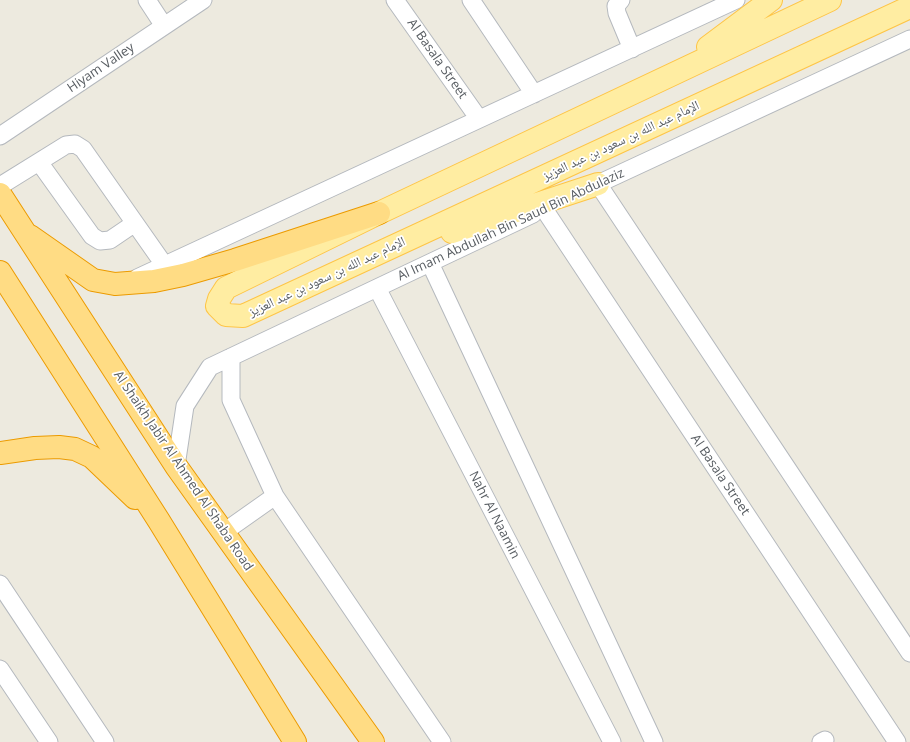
<!DOCTYPE html>
<html>
<head>
<meta charset="utf-8">
<style>
  body { margin:0 }
  canvas { display:block; background:#edeadf }
</style>
</head>
<body>
<canvas width="910" height="742"></canvas>
<script>
const g = document.querySelector('canvas').getContext('2d');
g.lineJoin = 'round';
function poly(rows) {
  const path = new Path2D();
  for (const r of rows) {
    path.moveTo(r[0], r[1]);
    for (let i = 2; i < r.length; i += 2) path.lineTo(r[i], r[i + 1]);
  }
  return path;
}
function strokePath(path, color, width, dash) {
  g.strokeStyle = color;
  g.lineWidth = width;
  g.lineCap = dash ? 'butt' : 'round';
  g.setLineDash(dash || []);
  g.stroke(path);
}
function label(font, color, halo, rows, align = 'center') {
  g.font = font + ' "Open Sans","Noto Naskh Arabic",sans-serif';
  g.lineWidth = 3.5;
  g.setLineDash([]);
  g.textBaseline = 'middle';
  g.strokeStyle = halo;
  g.fillStyle = color;
  for (const [text, x, y, turn = 0] of rows) {
    g.save();
    g.translate(x, y);
    g.rotate((+turn || 0) * Math.PI / 180);
    g.textAlign = isNaN(turn) ? turn : align;
    if (halo) g.strokeText(text, 0, 0);
    g.fillText(text, 0, 0);
    g.restore();
  }
}
const minor = poly([
  [147,0,164,26],
  [395,0,479,119],
  [471,0,534,94],
  [621,0,616,6,617,13,632,49],
  [0,136,203,0],
  [39,162,92,236,100,241,110,240,135,223],
  [598,184,910,653],
  [0,186,66,145,75,144,83,149,165,266],
  [587,189,910,39],
  [544,209,897,742],
  [430,263,654,742],
  [137,278,736,0],
  [377,288,612,742],
  [231,357,231,400,275,496,442,742],
  [176,466,185,406,210,367,533,214],
  [224,532,275,496],
  [0,584,105,742],
  [0,669,49,742],
  [821,742,825,740]
]);
const major = poly([
  [830,0,379,213,226,288,219,299,217,306,226,315,243,316,910,7],
  [708,47,771,0],
  [452,232,598,184]
]);
const highway = poly([
  [0,194,176,466,373,742],
  [30,236,93,280,115,284,154,281,183,275,235,260,379,213],
  [0,272,159,521,295,742],
  [0,453,35,448,59,447,75,449,92,457,135,498]
]);
strokePath(minor, '#b5b9be', 19);
strokePath(major, '#fec547', 24);
strokePath(highway, '#ec9b00', 24);
strokePath(minor, '#fff', 17);
strokePath(major, '#ffeda2', 22);
strokePath(highway, '#ffdc84', 22);
label('13px', '#585d62', '#fff', [
  ["Al Basala Street",437,59,55],
  ["Hiyam Valley",101,68,-34],
  ["الإمام عبد الله بن سعود بن عبد العزيز",621,141,-25],
  ["Al Imam Abdullah Bin Saud Bin Abdulaziz",511,225,-25],
  ["الإمام عبد الله بن سعود بن عبد العزيز",327,277,-25],
  ["Al Shaikh Jabir Al Ahmed Al Shaba Road",183,471,56],
  ["Al Basala Street",720,475,56],
  ["Nahr Al Naamin",494,515,63]
]);
</script>
</body>
</html>
